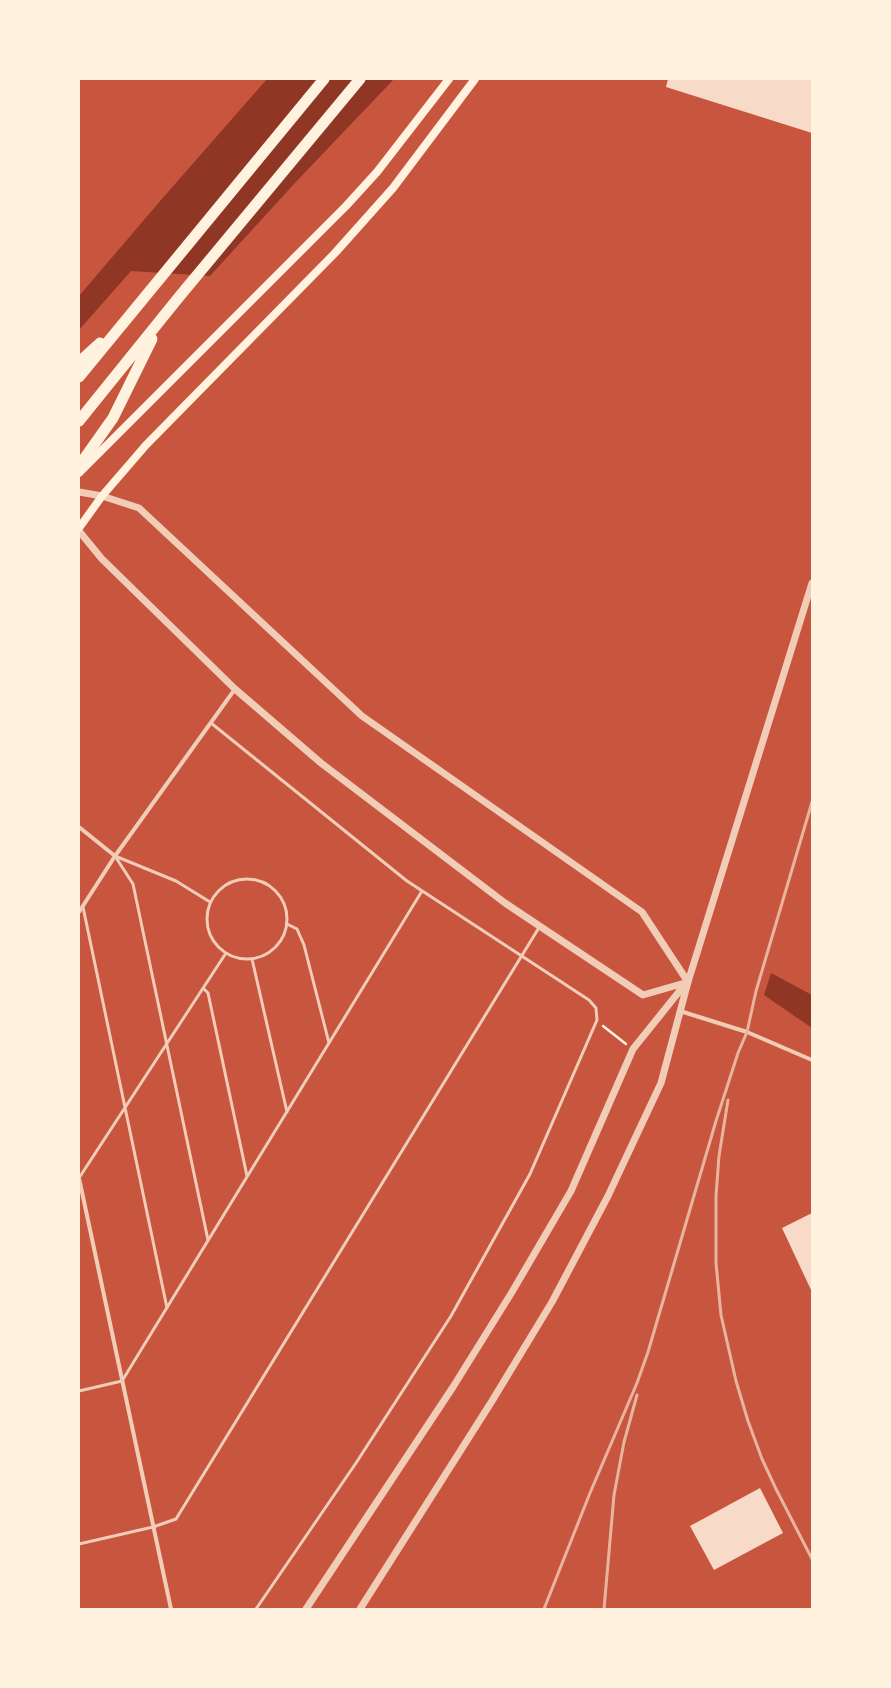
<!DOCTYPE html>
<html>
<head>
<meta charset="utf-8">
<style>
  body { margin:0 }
  #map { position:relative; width:891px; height:1688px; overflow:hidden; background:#c8553d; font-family:Inter,sans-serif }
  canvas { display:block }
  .frame { position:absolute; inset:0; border:80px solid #fff3e0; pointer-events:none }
</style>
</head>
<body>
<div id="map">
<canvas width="891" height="1688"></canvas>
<div class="frame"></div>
</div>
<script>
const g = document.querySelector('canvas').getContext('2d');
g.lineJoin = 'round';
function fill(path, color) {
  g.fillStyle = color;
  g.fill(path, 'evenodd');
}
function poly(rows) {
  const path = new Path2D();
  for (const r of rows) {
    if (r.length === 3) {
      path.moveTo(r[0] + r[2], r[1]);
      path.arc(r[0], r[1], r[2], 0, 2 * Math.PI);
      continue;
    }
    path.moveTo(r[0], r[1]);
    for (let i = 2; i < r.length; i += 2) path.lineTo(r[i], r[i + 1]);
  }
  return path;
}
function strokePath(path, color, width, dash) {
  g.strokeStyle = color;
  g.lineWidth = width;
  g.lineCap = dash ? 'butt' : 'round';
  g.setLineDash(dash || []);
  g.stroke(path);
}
fill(poly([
  [267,79,394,79,293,185,210,276,131,271,79,330,79,296,161,200],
  [771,973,812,995,812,1028,764,995]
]), '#8f3625');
fill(poly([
  [668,79,812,79,812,133,666,87],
  [812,1213,812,1292,782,1228],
  [760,1488,783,1533,714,1570,690,1526]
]), '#f7dbc8');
strokePath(poly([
  [603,1026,626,1044]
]), '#fff3e0', 2.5);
strokePath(poly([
  [211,723,407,881,589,1000,596,1008,597,1020,530,1174,451,1316,356,1463,256,1609],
  [115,856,133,884,208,1240],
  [115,856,176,881,210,902],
  [247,919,40],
  [83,907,167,1308],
  [287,924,297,929,304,945,329,1043],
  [252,959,287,1112],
  [203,988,208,993,247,1176],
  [79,1178,226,953],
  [79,1391,122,1381,422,891],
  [79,1544,153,1527,176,1519,540,926]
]), '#f1ccb7', 3);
strokePath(poly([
  [79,827,115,856],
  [79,912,115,856,235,689],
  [680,1011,747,1032,812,1060],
  [79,1178,171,1609]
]), '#f1ccb7', 4);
strokePath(poly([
  [79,492,102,496,139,508,362,716,642,912,688,982,643,995,505,903,321,763,235,689,102,559,79,531],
  [306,1609,453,1387,512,1292,571,1191,633,1049,686,983],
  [360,1609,492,1401,552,1302,608,1196,661,1083,688,982,812,583]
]), '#f1ccb7', 7);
strokePath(poly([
  [79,473,346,206,377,172,449,79],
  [79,528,102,496,146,445,335,253,393,188,475,79]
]), '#fff3e0', 8);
strokePath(poly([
  [79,362,100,343],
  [79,377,324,79],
  [79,421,179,297,360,79],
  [79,466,113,418,152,339]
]), '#fff3e0', 11);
strokePath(poly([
  [728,1100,719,1156,716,1196,716,1263,721,1315,736,1381,748,1421,762,1459,776,1489,812,1559],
  [544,1609,590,1493,637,1383,648,1352,716,1121,738,1053,747,1032,756,991,812,802],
  [604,1609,614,1495,624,1442,637,1395]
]), '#e9b49f', 3);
</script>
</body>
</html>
